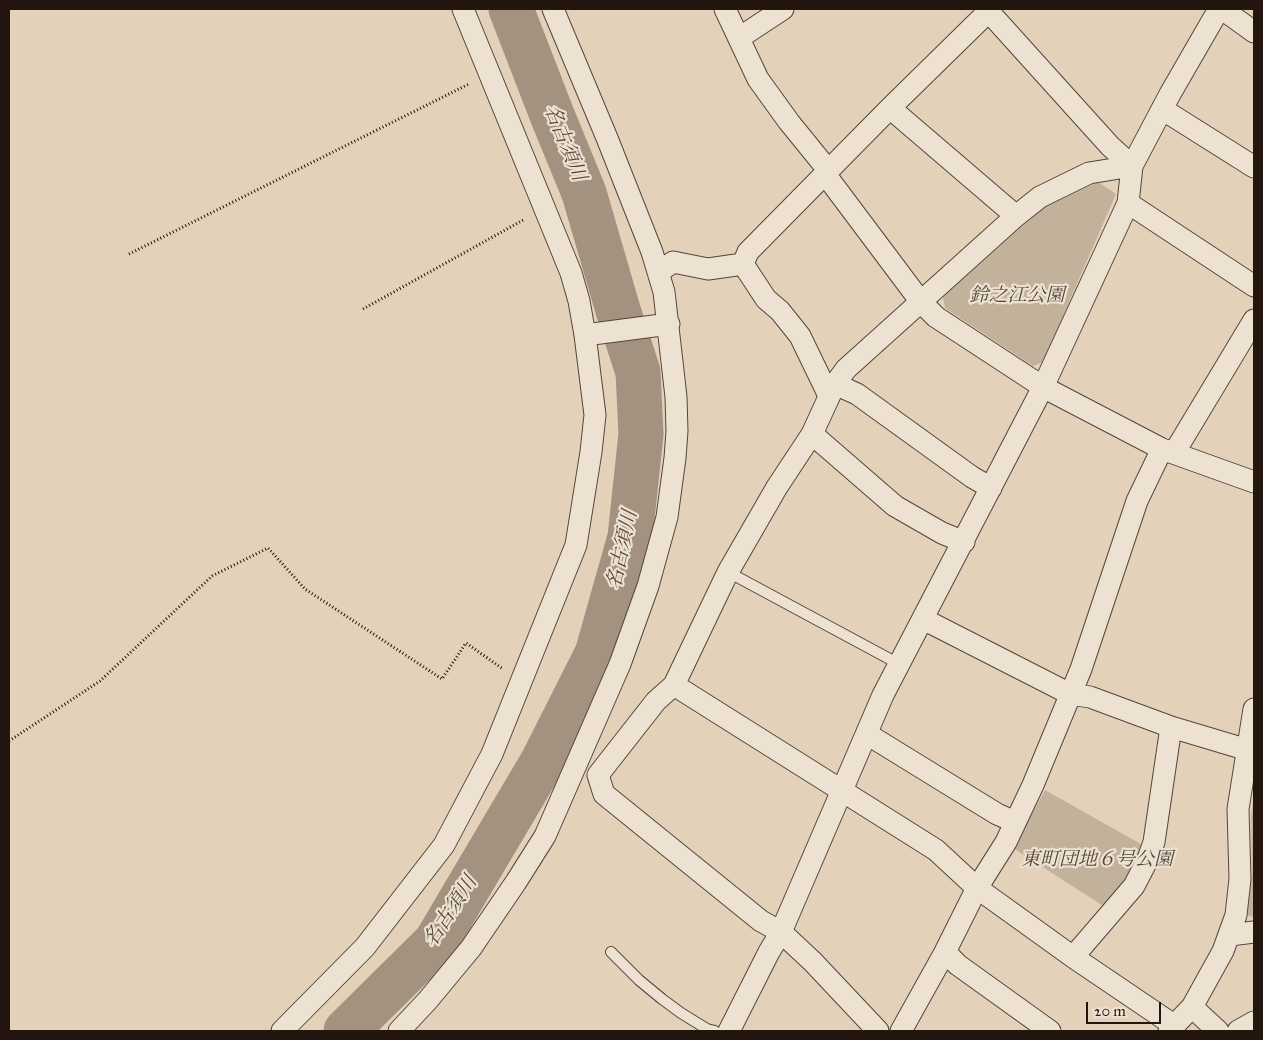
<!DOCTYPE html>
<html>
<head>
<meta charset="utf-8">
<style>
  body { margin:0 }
  #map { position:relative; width:1263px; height:1040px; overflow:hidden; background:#e3d2b9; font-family:"IM FELL Great Primer",serif }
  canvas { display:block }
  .frame { position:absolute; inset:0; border:10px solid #23160f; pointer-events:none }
  .scale { position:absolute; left:1086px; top:1002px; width:75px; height:22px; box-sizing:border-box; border:2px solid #23160f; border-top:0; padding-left:6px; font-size:15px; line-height:18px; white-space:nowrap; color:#23160f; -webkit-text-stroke:4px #ede2d2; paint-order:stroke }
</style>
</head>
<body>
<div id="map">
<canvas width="1263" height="1040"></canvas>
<div class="frame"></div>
<div class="scale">20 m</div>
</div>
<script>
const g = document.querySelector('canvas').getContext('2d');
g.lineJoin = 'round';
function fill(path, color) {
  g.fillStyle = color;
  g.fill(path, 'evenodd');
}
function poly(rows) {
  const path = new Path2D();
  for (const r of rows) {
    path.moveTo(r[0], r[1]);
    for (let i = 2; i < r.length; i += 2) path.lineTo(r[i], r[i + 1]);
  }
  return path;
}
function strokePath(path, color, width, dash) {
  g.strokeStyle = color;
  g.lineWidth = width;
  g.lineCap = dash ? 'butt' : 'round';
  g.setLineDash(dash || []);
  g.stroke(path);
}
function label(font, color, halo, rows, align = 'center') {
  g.font = font + ' "IM FELL Great Primer","Noto Serif JP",serif';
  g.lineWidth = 4.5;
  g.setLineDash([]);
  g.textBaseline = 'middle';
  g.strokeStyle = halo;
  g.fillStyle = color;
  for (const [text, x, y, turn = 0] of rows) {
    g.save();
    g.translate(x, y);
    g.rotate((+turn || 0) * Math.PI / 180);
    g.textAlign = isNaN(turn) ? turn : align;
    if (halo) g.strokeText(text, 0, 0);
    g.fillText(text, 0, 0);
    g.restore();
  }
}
fill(poly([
  [1098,182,1116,194,1043,362,1033,366,945,308,943,297,1044,207],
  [1045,790,1146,847,1129,879,1105,907,1013,848],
  [1254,794,1254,917,1247,915,1252,874,1251,816]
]), '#c2b29c');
strokePath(poly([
  [346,1031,436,942,543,761,597,654,630,537,641,434,638,372,618,310,584,193,552,115,511,9]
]), '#a2927f', 45);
const service = poly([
  [728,572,899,664],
  [611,952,639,980,662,999,681,1013,707,1029,715,1031]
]);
const minor = poly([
  [725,9,758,79,789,122,828,170],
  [1222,9,1254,32],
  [989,12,1110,146,1132,166],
  [739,38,783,9],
  [890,108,1016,216],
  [1162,109,1254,167],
  [825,174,921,302,936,317,1043,387,1162,449,1254,482],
  [1128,203,1254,286],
  [659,272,673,262,708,269,743,264],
  [585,335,669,324],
  [835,384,857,394,972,477,991,488],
  [829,396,800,336,780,311,766,299,743,264,748,252,890,108,991,9],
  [812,434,895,506,942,533,964,542],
  [1174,453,1254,320],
  [923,619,1070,694,1090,697,1171,727,1248,750],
  [674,685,936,850,977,888,1073,957,1175,1026],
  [867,734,997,814,1015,822],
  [1230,935,1254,932],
  [945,952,958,965,1050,1031],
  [1073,957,1134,886,1148,859,1154,842,1171,727],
  [1192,1007,1218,1031],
  [282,1031,365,947,444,845,492,754,576,545,591,452,595,415,585,335,579,301,571,273,463,9],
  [399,1031,428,1000,471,948,516,882,545,836,620,664,648,586,667,517,675,458,677,431,676,397,664,292,652,252,607,138,553,9],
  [729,1031,769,952,781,932,883,695,1043,387,1128,203,1132,166,1170,94,1219,9],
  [878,1031,813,962,781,932,761,921,604,794,598,775,656,701,674,685,728,572,777,487,812,434,835,384,846,369,1016,216,1040,197,1089,173,1132,166],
  [901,1031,945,952,977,888,1006,842,1033,785,1081,669,1137,501,1162,449],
  [1169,1031,1192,1007,1223,951,1236,915,1240,879,1238,809,1254,709],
  [1238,1031,1254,1022]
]);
strokePath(service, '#53453a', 12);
strokePath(minor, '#53453a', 23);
strokePath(poly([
  [129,254,469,84],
  [363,309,525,219],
  [9,741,100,681,212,576,268,548,305,589,442,679,466,643,503,669]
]), '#23160f', 3, [1, 2.5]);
strokePath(service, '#ede2d2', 10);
strokePath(minor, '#ede2d2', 21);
label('italic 19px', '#534539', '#ede2d2', [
  ["鈴之江公園",1017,296],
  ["東町団地６号公園",1097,860]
]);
label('italic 20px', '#56483c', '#ede2d2', [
  ["名古須川",564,143,68],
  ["名古須川",623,550,-78],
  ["名古須川",451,912,-57]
]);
</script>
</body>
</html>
